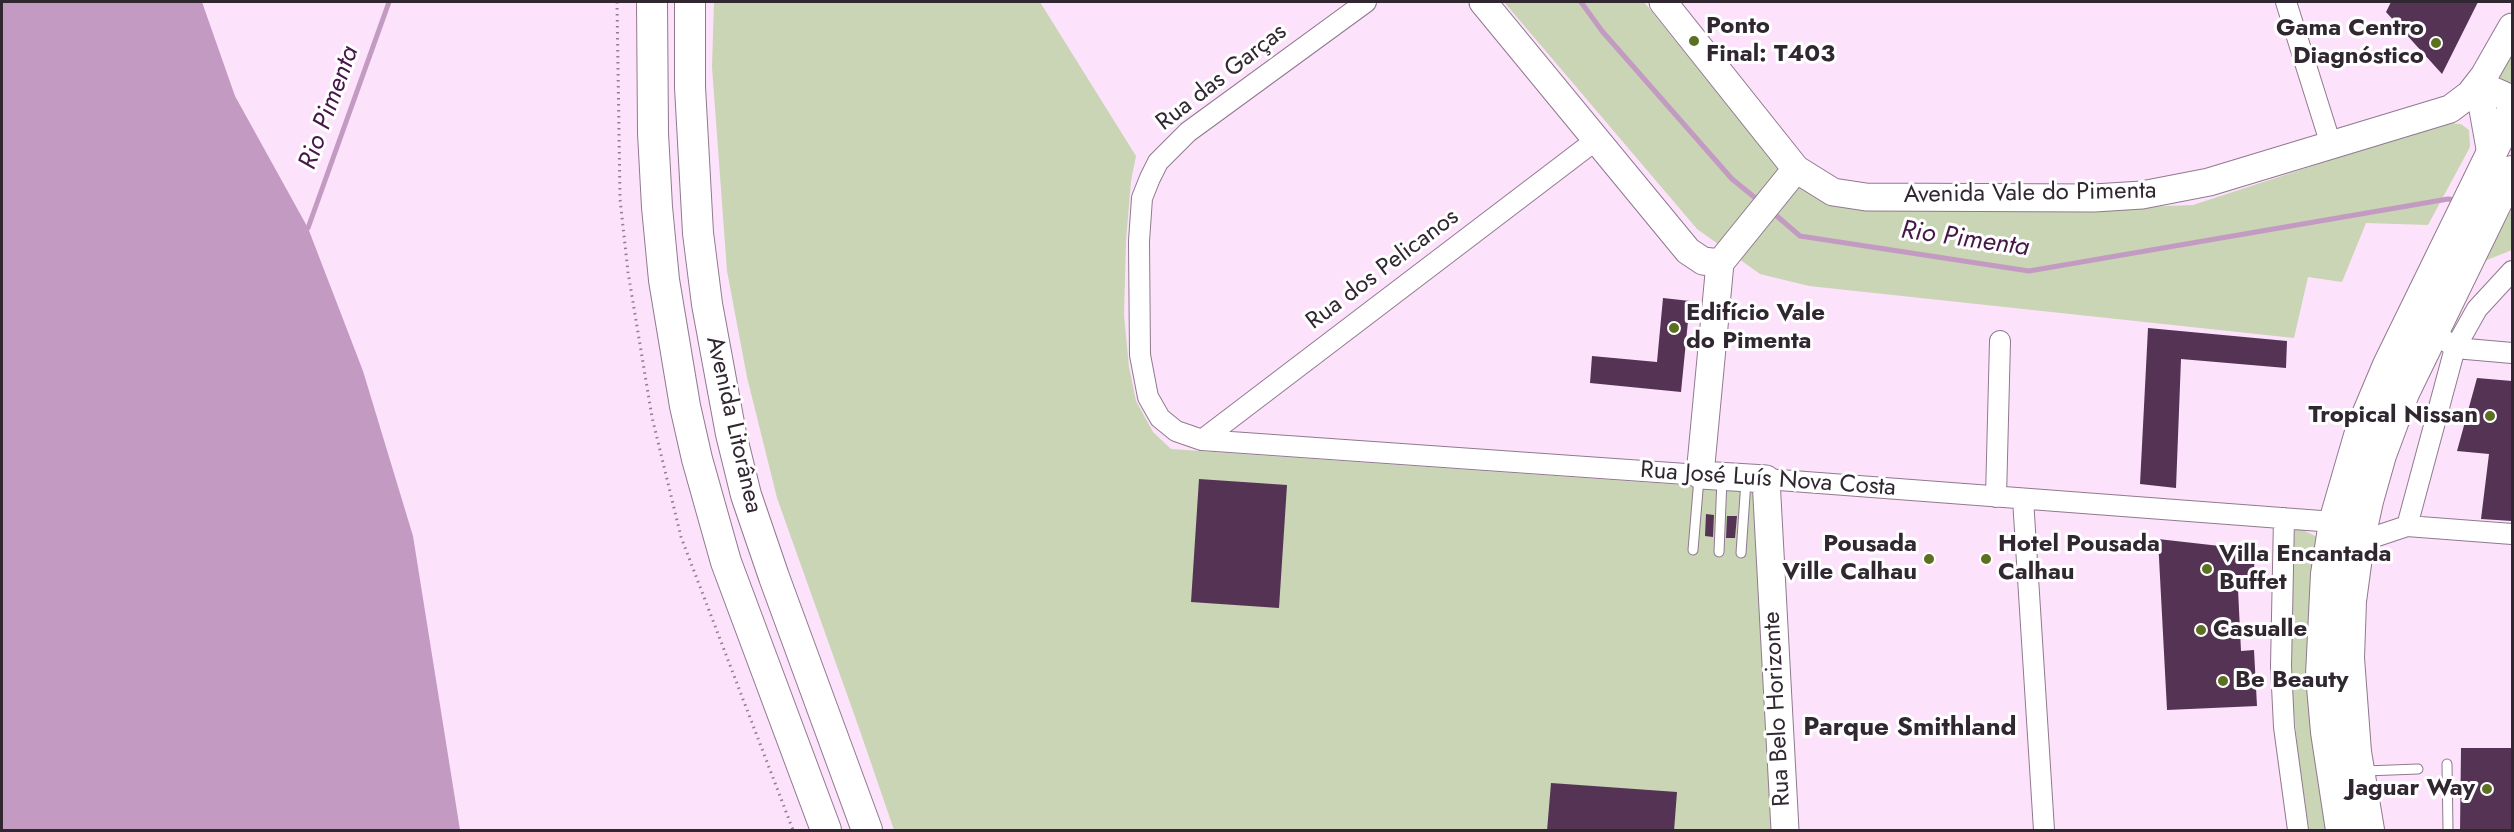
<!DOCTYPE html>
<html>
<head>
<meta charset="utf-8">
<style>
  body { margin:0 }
  #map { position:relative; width:2514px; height:832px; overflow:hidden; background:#fce3fb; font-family:Jost,sans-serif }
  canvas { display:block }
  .frame { position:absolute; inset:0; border:3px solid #302730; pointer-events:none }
</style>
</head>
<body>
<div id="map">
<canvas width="2514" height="832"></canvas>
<div class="frame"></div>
</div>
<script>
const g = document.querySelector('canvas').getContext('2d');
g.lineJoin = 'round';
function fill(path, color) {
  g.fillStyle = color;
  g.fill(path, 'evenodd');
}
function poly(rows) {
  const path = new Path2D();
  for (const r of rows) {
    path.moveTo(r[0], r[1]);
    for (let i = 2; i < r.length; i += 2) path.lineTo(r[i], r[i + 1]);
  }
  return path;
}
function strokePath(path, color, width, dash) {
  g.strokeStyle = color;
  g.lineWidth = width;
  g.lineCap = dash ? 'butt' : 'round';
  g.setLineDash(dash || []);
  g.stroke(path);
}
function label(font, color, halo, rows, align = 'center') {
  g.font = font + ' Jost,sans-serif';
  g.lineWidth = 6;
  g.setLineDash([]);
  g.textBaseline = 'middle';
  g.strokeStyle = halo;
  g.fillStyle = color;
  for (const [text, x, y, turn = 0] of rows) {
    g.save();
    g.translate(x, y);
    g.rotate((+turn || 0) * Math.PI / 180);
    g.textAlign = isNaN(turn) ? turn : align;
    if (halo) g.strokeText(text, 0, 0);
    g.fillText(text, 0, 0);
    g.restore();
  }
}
fill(poly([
  [714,2,1040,2,1136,156,1131,181,1126,241,1124,315,1129,367,1136,401,1153,432,1171,449,1755,490,1771,830,894,830,859,728,777,498,747,377,727,271,712,67],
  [1504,2,1644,2,1776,165,1803,188,2039,211,2193,205,2444,123,2461,124,2469,130,2470,147,2428,225,2366,223,2342,282,2308,277,2294,338,1809,286,1760,274,1697,229],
  [2512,47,2512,82,2504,82,2498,80,2498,67],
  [2512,209,2512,250,2482,262],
  [2295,526,2319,538,2328,830,2309,830,2298,752,2291,684,2291,579]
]), '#c9d5b4');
fill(poly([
  [2,2,202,2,235,96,308,228,363,371,413,536,460,830,2,830]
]), '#c39bc2');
strokePath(poly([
  [1581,2,1602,31,1732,179,1759,201],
  [1771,211,1800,236,2029,271,2448,199,2457,200],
  [308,228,389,2]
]), '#c39bc2', 5);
fill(poly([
  [2391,2,2478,2,2442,74,2386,12],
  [1663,298,1690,301,1681,392,1590,383,1592,356,1657,362],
  [2148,328,2287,341,2286,368,2181,359,2176,488,2140,484],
  [2477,378,2512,381,2512,521,2481,519,2489,454,2457,451],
  [1199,479,1287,485,1279,608,1191,602],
  [1706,514,1714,515,1713,537,1705,536],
  [1727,516,1737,516,1735,538,1726,538],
  [2158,539,2255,550,2253,590,2238,589,2241,651,2254,650,2257,706,2167,710],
  [2461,748,2512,748,2512,831,2460,831],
  [1551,783,1677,792,1674,831,1547,831]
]), '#535');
const lane = poly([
  [1693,550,1699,478],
  [1719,552,1722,479],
  [1741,553,1746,481],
  [2447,764,2448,830],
  [2365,771,2418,769]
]);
const street = poly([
  [1366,2,1188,132,1158,162,1150,178,1142,198,1139,241,1140,355,1148,397,1160,418,1176,431,1202,440,1700,475],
  [2286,2,2331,145],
  [2446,341,2455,348,2512,353],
  [1202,440,1596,140],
  [1766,479,2334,522],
  [1996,497,2000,341],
  [2023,499,2044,830],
  [2284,518,2281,666,2284,727,2298,830],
  [2407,526,2455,348,2477,309,2512,271],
  [2359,542,2407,526,2512,534]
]);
const secondary = poly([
  [1483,2,1688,251,1703,261,1720,263],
  [1663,2,1796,169,1833,192,1866,197,2094,198,2142,195,2209,182,2450,109,2470,94,2484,76,2512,27],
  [2470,94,2477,97,2482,104,2491,154],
  [2470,94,2489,89,2512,99],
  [1720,263,1700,475,1766,479,1785,830],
  [1720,263,1796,169]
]);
const primary = poly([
  [652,2,653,133,657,207,664,280,685,406,697,459,726,562,826,830],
  [690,2,690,87,698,233,707,304,731,434,746,495,774,577,867,830],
  [2341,830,2326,732,2321,675,2326,574,2334,522,2361,429,2388,365,2512,111],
  [2369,830,2356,752,2349,658,2351,601,2359,542,2368,501,2381,455,2404,393,2512,171]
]);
strokePath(lane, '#90798f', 11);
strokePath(street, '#90798f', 22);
strokePath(secondary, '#90798f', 29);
strokePath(primary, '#90798f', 32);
strokePath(poly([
  [617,2,620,199,628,272,652,417,681,537,793,830]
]), '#8e7e8e', 3, [1.5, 4.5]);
strokePath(lane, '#fff', 9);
strokePath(street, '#fff', 20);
strokePath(secondary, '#fff', 27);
strokePath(primary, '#fff', 30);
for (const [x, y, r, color] of [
  [1694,41,6,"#5b7020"],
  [2436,43,6,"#5b7020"],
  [1674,328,6,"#5b7020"],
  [2490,416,6,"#5b7020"],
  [1929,559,6,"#5b7020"],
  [1986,559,6,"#5b7020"],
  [2207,569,6,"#5b7020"],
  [2201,630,6,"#5b7020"],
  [2223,681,6,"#5b7020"],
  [2487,789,6,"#5b7020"]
]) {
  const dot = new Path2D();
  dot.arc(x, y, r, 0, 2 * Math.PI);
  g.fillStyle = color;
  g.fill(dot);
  strokePath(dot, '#fff', 2);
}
label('bold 24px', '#302730', '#fff', [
  ["Ponto",1706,27],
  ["Final: T403",1706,55],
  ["Gama Centro",2424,29,"right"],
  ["Diagnóstico",2424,57,"right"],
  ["Edifício Vale",1686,314],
  ["do Pimenta",1686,342],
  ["Tropical Nissan",2478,416,"right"],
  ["Pousada",1917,545,"right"],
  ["Ville Calhau",1917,573,"right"],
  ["Hotel Pousada",1998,545],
  ["Calhau",1998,573],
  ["Villa Encantada",2219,555],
  ["Buffet",2219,583],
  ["Casualle",2213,630],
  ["Be Beauty",2235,681],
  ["Jaguar Way",2475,789,"right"]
], 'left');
label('24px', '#302730', '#fff', [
  ["Rua das Garças",1222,78,-38],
  ["Avenida Vale do Pimenta",2030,194,-1],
  ["Rua dos Pelicanos",1383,270,-37],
  ["Avenida Litorânea",733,425,77],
  ["Rua José Luís Nova Costa",1768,480,4],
  ["Rua Belo Horizonte",1778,709,-93]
]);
label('italic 26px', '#471648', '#fff', [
  ["Rio Pimenta",330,108,-70],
  ["Rio Pimenta",1965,240,8]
]);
label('bold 26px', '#302730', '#fff', [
  ["Parque Smithland",1910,729]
]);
</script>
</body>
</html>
